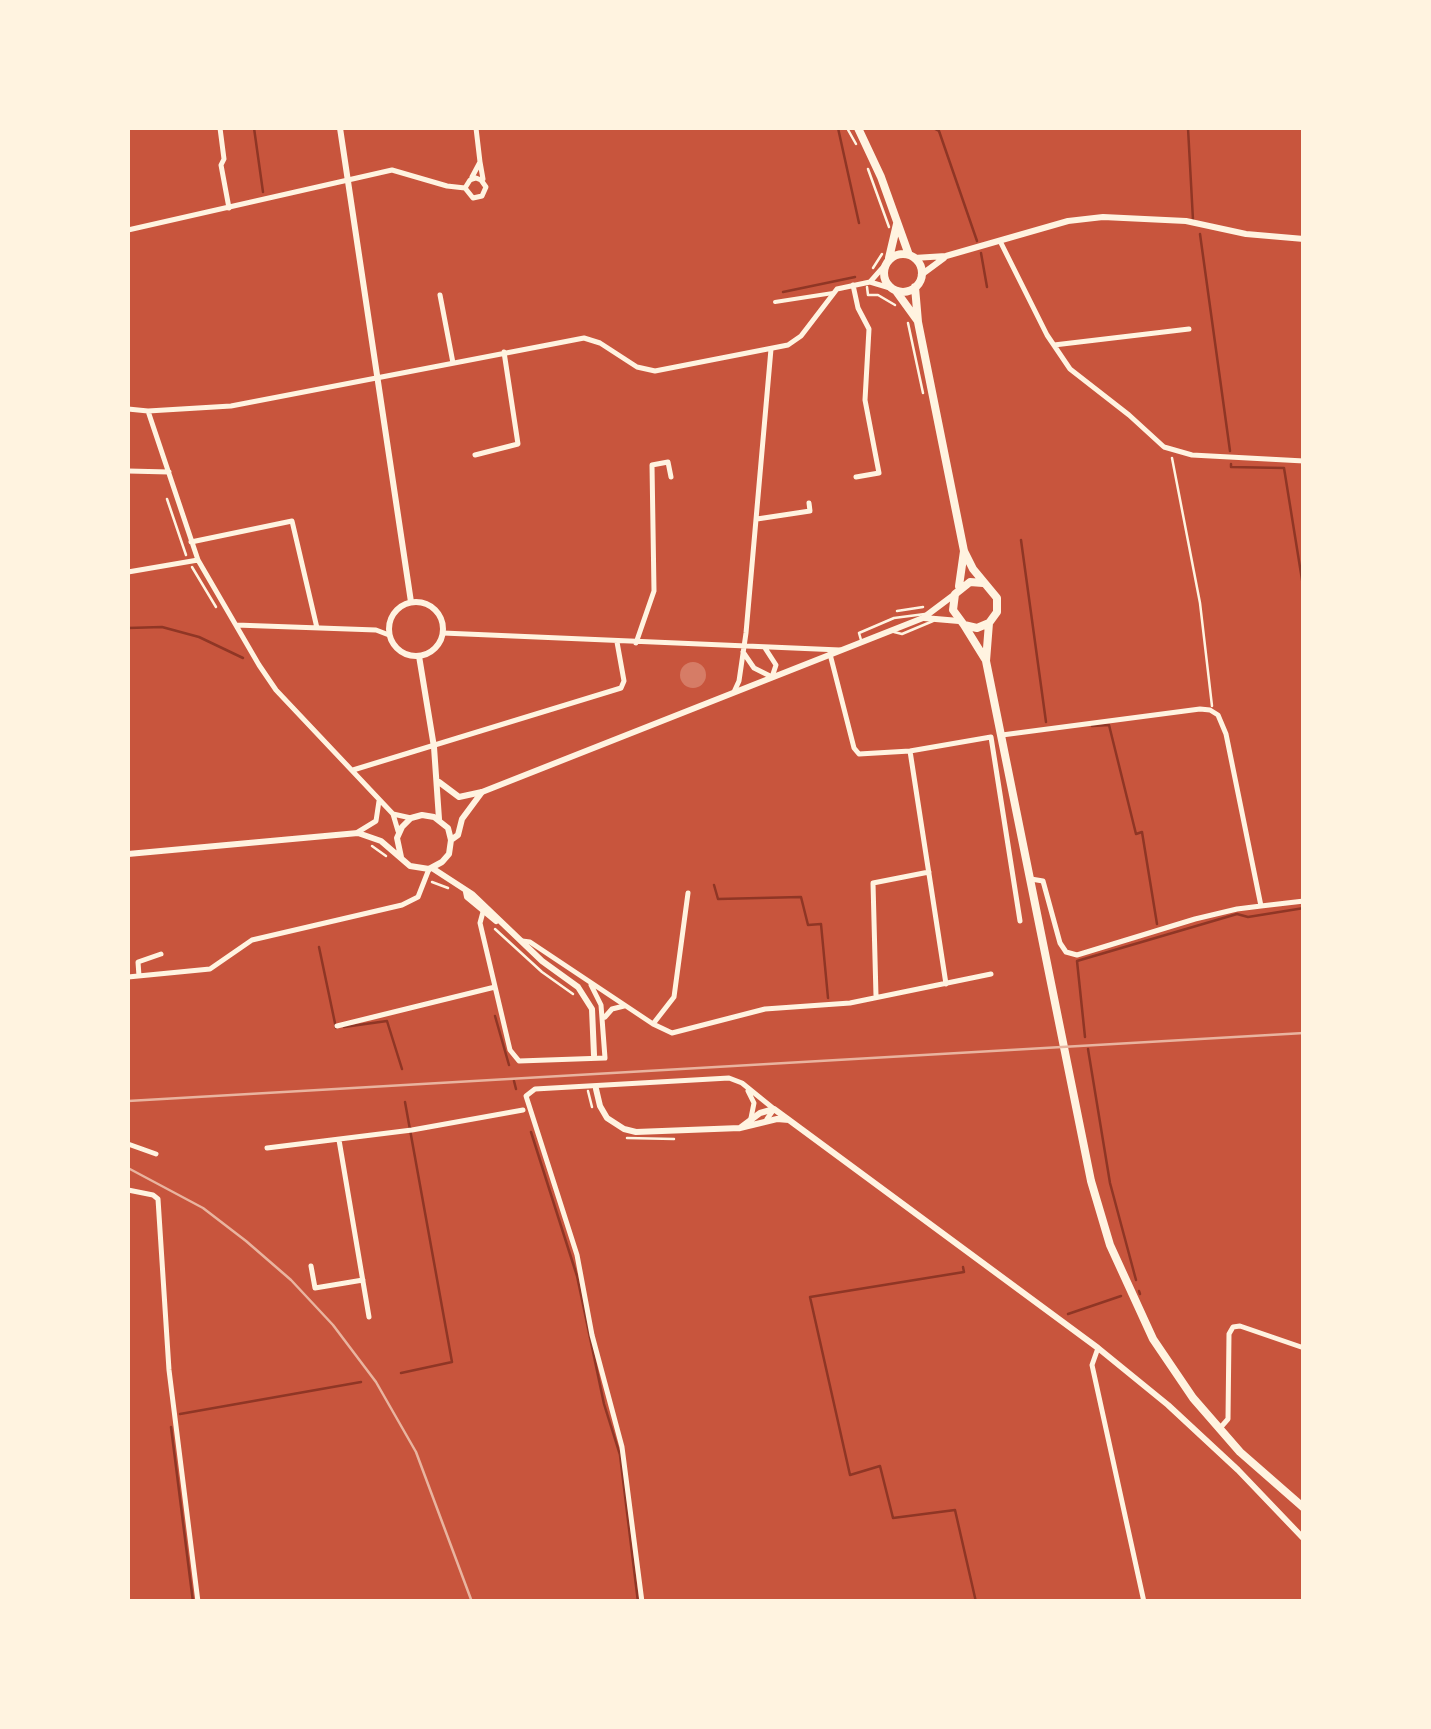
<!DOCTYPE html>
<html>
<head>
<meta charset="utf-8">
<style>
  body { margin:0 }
  #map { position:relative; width:1431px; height:1729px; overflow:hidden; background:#c8553d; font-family:Cabin,sans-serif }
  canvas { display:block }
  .frame { position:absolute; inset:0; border:130px solid #fff3e0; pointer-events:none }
</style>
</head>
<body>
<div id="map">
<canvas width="1431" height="1729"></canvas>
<div class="frame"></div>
</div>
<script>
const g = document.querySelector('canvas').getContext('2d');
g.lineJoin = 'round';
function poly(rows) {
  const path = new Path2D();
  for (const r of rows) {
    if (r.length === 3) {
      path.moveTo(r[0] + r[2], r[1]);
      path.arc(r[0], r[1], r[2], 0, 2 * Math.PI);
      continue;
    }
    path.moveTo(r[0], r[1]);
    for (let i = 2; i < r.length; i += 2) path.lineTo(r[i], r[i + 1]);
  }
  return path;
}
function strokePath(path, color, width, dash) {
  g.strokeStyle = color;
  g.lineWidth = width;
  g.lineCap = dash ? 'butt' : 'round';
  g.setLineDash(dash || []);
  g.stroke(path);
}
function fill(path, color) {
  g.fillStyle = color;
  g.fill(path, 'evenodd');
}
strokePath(poly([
  [254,128,263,192],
  [838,128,859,223],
  [933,128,939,131,977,241],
  [1188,128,1193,220],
  [1200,234,1230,451],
  [981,253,987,287],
  [783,292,855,277],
  [1231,464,1231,467,1284,468,1304,592],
  [1021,540,1046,722],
  [128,628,162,627,199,637,243,658],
  [1092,726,1109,725,1136,834,1142,832,1157,924],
  [714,885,718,899,801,897,808,925,821,924,828,998],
  [319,947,336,1028],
  [495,1016,509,1065],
  [344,1027,387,1021,402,1069],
  [1085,1037,1077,961,1237,914,1248,917,1304,908],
  [1088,1049,1110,1183,1136,1280],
  [514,1081,516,1089],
  [531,1132,577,1276,604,1404,620,1455,638,1602],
  [963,1267,964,1272,810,1297,850,1475,880,1466,893,1518,955,1510,976,1602],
  [1139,1291,1140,1294],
  [1068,1314,1121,1296],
  [401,1373,452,1362,405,1102],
  [180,1414,361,1382],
  [171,1427,193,1602]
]), '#8f3625', 2.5);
fill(poly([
  [693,675,13]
]), '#d67c66');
strokePath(poly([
  [847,128,856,144],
  [868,169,889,227],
  [873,268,882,254],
  [867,287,868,295,878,295,895,305],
  [908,323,923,393],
  [1172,458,1200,603,1212,706],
  [167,499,186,555],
  [192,567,216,607],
  [897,611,923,607],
  [372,846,386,856],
  [432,882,448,888],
  [495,929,542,972,573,994],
  [588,1091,592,1107],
  [627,1138,674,1139]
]), '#fff3e0', 2.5);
strokePath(poly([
  [894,632,902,634,933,621],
  [861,640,859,633,894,618,925,614]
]), '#fff3e0', 2.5);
strokePath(poly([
  [775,302,833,293]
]), '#fff3e0', 4);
strokePath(poly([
  [220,128,224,159,221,165,229,208],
  [476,128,480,162],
  [472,177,480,162,483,179],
  [128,230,392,170,447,186,465,188,473,198,482,196,486,187,481,180,476,178,470,180,465,188],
  [1000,241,1047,335,1070,369,1129,415,1164,447,1192,455,1304,461],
  [870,282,885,265],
  [853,285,858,308,869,329,865,400,879,473,856,477],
  [440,295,453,363],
  [1054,345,1189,329],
  [128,409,148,411,231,406,584,338,600,343,637,367,655,371,788,345,801,336,837,289,870,282,890,288],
  [148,411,198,560,259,665,276,690,393,814,398,831],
  [475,455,518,444,504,352],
  [128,471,169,472],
  [757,519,810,511,809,503],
  [191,542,292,521,317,628],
  [128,572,198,560],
  [236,625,376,630,389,635],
  [443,633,840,650],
  [636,643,654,591,652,465,668,462,671,477],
  [743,652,754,668,772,677,776,665,765,648],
  [830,654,854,748,859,754,910,751,991,737,1020,921],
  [734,692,739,681,746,633,771,349],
  [1002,735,1200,709,1210,710,1218,715,1226,734,1261,906,1304,901],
  [910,751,946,984],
  [353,770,621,688,624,681,617,642],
  [393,814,411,818],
  [358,832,376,821,379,801],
  [1031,879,1043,881,1060,943,1066,952,1077,955,1195,919,1237,909,1261,906],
  [483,912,480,923,510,1050,519,1061,605,1058,601,1005,591,985],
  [522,941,530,942,653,1024,672,1033,765,1009,850,1003,991,974],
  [139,976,138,962,161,954],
  [128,977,210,969,252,940,402,905,418,897,429,869],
  [876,996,873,883,929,872],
  [605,1017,612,1009,624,1006],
  [653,1024,674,997,688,893],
  [337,1026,495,987],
  [748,1091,754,1103,751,1118],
  [339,1140,369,1317],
  [128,1144,156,1154],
  [267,1148,412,1130,523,1110],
  [128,1190,153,1195,158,1199,169,1370,198,1602],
  [311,1266,315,1288,363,1280],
  [1098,1348,1092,1365,1144,1602],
  [1221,1427,1228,1419,1229,1334,1233,1327,1240,1326,1304,1348],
  [642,1602,622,1447,592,1335,577,1255,526,1096,535,1089,729,1078,742,1083,774,1109,767,1119]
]), '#fff3e0', 5);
strokePath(poly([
  [340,128,411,602],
  [914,258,946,256,1068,221,1103,217,1186,221,1246,234,1304,239],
  [921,275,944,258],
  [416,629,27],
  [419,656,434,747,439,819],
  [439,782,459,797,482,792],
  [432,868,472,894,542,961,578,987,592,1009,594,1055],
  [466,892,467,897,496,921],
  [596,1089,600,1106,607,1118,624,1129,636,1132,740,1128,777,1119,789,1120],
  [740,1128,760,1113,774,1109,789,1120,1098,1348,1168,1405,1238,1470,1304,1539]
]), '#fff3e0', 6);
strokePath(poly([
  [924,618,959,621],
  [451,840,458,835,462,819,482,792,923,618,955,594],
  [128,854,358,833,381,841,410,866,429,869,442,862,449,854,451,840,448,828,434,817,422,815,411,818,402,827,397,838,401,857]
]), '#fff3e0', 6);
strokePath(poly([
  [858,128,881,177,909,255],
  [903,273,19],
  [889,258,897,224],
  [915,287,918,322,964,551,973,569,997,598,997,612,989,623,977,628,964,625,953,610,955,594,970,582,983,583],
  [896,291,917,320],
  [959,586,964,551],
  [989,623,986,661,1091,1181,1110,1245,1153,1339,1193,1398,1240,1452,1304,1508],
  [964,625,985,659]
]), '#fff3e0', 8);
strokePath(poly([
  [128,1101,1304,1033],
  [128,1168,203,1208,246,1241,291,1280,333,1325,376,1382,416,1452,472,1602]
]), '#e9b49f', 2.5);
</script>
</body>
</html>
